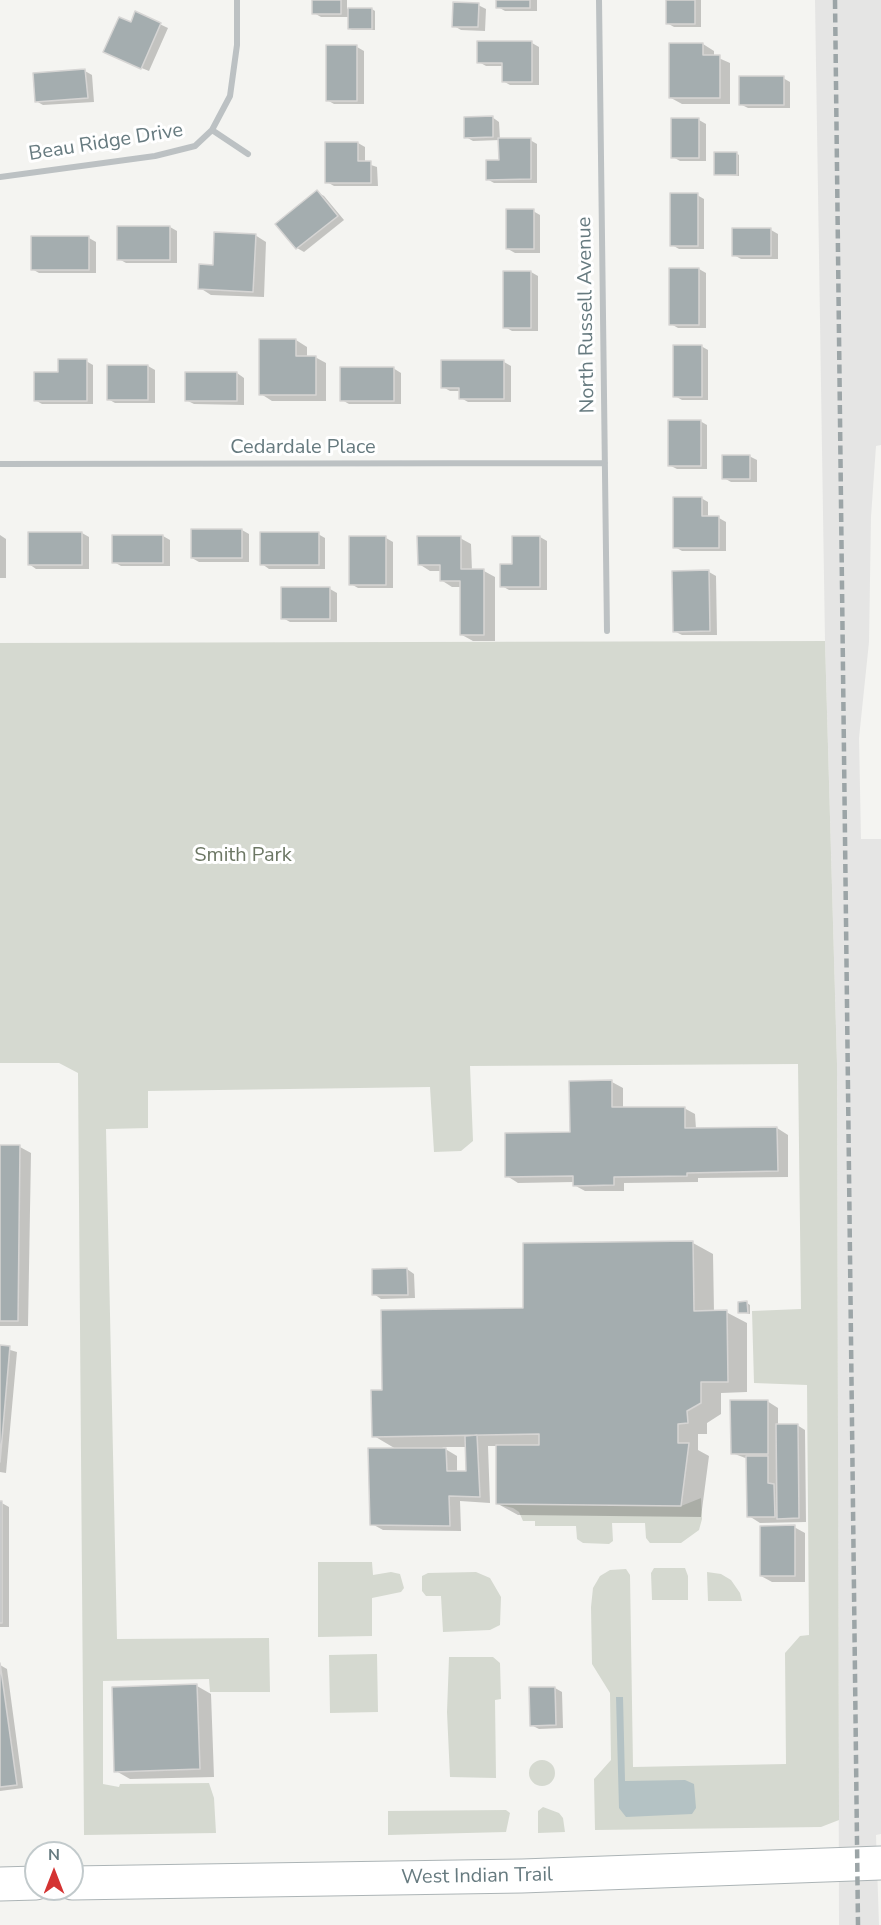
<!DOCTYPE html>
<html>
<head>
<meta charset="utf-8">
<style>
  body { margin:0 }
  #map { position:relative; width:881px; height:1925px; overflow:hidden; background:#f4f4f1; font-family:"Nunito Sans",sans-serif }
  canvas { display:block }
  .north { position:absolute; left:24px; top:1841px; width:60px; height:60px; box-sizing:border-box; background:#fff; border:2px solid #c2cacc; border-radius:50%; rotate:0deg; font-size:16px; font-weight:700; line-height:24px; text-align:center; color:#667a7f }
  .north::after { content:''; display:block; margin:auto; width:21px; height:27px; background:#d43332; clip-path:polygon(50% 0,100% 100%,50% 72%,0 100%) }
</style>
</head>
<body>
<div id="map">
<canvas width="881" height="1925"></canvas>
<div class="north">N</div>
</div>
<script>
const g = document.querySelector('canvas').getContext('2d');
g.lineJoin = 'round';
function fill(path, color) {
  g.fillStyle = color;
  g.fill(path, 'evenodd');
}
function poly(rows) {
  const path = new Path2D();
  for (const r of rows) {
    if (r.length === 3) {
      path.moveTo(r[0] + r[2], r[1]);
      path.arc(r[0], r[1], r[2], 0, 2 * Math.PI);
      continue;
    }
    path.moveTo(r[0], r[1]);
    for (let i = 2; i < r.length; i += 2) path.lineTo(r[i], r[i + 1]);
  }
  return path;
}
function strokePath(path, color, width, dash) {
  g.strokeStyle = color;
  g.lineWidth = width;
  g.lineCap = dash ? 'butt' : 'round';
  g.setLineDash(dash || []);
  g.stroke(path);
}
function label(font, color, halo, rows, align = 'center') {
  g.font = font + ' "Nunito Sans",sans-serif';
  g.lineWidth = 6;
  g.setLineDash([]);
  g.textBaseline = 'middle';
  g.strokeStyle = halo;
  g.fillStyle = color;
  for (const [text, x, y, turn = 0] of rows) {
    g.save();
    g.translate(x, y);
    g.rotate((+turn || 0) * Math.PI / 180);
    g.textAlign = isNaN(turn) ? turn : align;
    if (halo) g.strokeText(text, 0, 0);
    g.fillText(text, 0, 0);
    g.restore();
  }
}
fill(poly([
  [815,0,881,0,881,445,876,446,871,517,869,642,859,738,861,839,881,839,881,1834,876,1835,879,1925,839,1925,837,1064,825,641]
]), '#e5e5e4');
fill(poly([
  [825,641,837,1064,839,1820,821,1827,595,1830,594,1779,611,1760,610,1693,592,1664,591,1607,593,1588,600,1576,610,1570,626,1569,630,1575,633,1767,786,1764,785,1653,800,1636,809,1635,807,1385,754,1383,752,1311,801,1309,798,1064,470,1066,473,1141,461,1151,434,1152,430,1087,148,1091,148,1128,106,1129,117,1639,269,1638,270,1692,210,1692,209,1679,103,1681,103,1784,119,1787,120,1784,209,1783,214,1798,216,1833,84,1835,78,1073,59,1063,0,1063,0,643],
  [701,1498,702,1519,699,1530,681,1543,650,1543,646,1538,645,1523,612,1523,613,1541,609,1544,583,1543,577,1539,576,1526,535,1526,535,1521,523,1521,519,1512,513,1508,496,1504,681,1506],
  [318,1562,372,1562,373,1575,391,1572,400,1574,404,1588,401,1592,372,1598,372,1636,318,1637],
  [654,1568,685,1568,688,1576,688,1600,652,1600,651,1573],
  [476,1572,490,1578,501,1597,500,1625,490,1630,443,1632,441,1596,426,1596,422,1591,422,1576,428,1573],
  [707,1572,721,1574,731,1580,740,1593,742,1601,708,1601],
  [377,1654,378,1712,330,1713,329,1655],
  [449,1657,493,1657,500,1663,501,1699,495,1700,496,1778,450,1777,447,1712],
  [542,1773,13],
  [543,1807,559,1813,563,1818,565,1832,538,1833,538,1811],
  [506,1810,510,1813,506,1832,388,1835,388,1811]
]), '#d5d9d0');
fill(poly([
  [616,1697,623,1697,625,1781,685,1780,694,1784,696,1808,692,1814,626,1817,619,1808]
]), '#b4c2c4');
fill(poly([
  [314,0,347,0,347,9,372,9,375,11,375,30,352,30,349,28,349,17,321,17,314,13],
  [498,0,537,0,537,11,505,11,498,7],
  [667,0,701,0,701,27,674,27,667,23],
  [478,5,486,9,485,31,461,30,454,26],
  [136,13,168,28,149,71,112,56],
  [532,43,539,47,539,85,510,85,503,81,503,66,486,66,479,62],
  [703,44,714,51,714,56,730,63,730,104,682,104,671,98],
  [357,47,364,51,364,104,334,104,327,100],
  [85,71,92,75,94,102,43,105,36,101],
  [783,78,790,82,790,108,748,108,740,104],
  [492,117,499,122,500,140,530,140,537,144,537,183,494,183,487,179,500,161,500,140,473,141,466,137],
  [699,120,706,124,706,161,680,161,673,157],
  [326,143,358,143,365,147,365,163,377,167,378,186,334,186,327,182],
  [736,153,739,155,739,176,715,174],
  [317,192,324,196,344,220,304,252,297,248],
  [697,195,704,199,704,249,679,249,672,245],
  [533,211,540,215,540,253,515,253,508,249],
  [170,227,177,231,177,263,126,263,119,259],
  [771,230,778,234,778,259,741,259,734,255],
  [255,235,266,242,264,297,211,295,200,288,214,266],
  [89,238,96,242,96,273,39,273,32,269],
  [699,269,706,273,706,328,678,328,671,324],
  [505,272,531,272,538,276,538,331,512,331,505,327],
  [261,340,296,340,307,347,307,357,315,357,326,363,326,401,272,401,261,394],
  [701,346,708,350,708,400,682,400,675,396],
  [86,361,93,365,93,404,42,404,35,400,60,374],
  [504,362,511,366,511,402,468,402,461,398,461,391,450,391,443,387],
  [148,366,155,370,155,403,115,403,108,399],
  [393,368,401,373,401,404,349,404,342,400],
  [237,373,244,378,244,405,194,404,186,400],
  [700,421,707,425,707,469,677,469,669,465],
  [749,456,757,460,757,482,731,482,724,478],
  [701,498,708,502,708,518,719,518,726,522,726,551,682,551,675,547],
  [242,530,249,534,249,562,199,562,192,558],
  [82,533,89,537,89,569,36,569,29,564],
  [318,534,325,538,325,569,269,569,262,564],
  [0,535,6,539,6,578,0,578],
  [163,536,170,540,170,566,121,566,114,562],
  [540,537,547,541,547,590,509,590,502,586,514,565],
  [386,538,393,542,393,588,358,588,351,584],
  [460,538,471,544,472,571,484,571,495,577,495,641,473,641,462,635,462,587,452,587,441,580,441,571,430,571,419,564],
  [709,572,716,576,717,635,682,635,674,631],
  [330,589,337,593,337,622,290,622,283,618],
  [612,1082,623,1088,623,1109,684,1108,695,1114,696,1129,777,1128,788,1135,788,1177,698,1178,698,1182,624,1183,624,1191,585,1191,574,1185,574,1182,518,1183,507,1176,571,1134],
  [0,1147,20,1147,31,1153,28,1326,0,1326],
  [693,1243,713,1254,714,1312,726,1312,747,1323,747,1392,721,1393,721,1414,707,1423,707,1434,698,1434,698,1450,709,1456,701,1517,518,1515,498,1504,497,1446,488,1446,490,1503,460,1501,461,1531,383,1530,372,1524,396,1449,374,1436,384,1391,525,1310],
  [442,1447,467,1447,468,1473,457,1473,457,1456],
  [407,1269,414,1274,415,1298,381,1299,374,1294],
  [747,1303,750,1305,750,1314,739,1312],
  [0,1347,17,1352,6,1473,0,1472],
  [767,1401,778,1408,778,1426,797,1425,805,1430,806,1522,760,1523,749,1516,748,1459,732,1453],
  [0,1502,9,1507,9,1627,0,1627],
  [794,1527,805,1533,805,1582,772,1582,761,1576],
  [0,1665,7,1669,23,1788,0,1791],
  [197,1686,211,1694,214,1777,130,1779,116,1771],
  [555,1688,562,1692,563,1728,539,1729,531,1725]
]), '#0003');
const building = poly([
  [312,0,341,0,341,14,312,14,312,0],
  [496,0,530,0,530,8,496,8,496,0],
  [666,0,695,0,695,24,666,24,666,0],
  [453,2,479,3,478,27,452,27,453,2],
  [348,8,372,8,372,29,348,29,348,8],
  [135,11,161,23,141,69,103,52,119,17,131,22,135,11],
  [477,41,532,41,532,82,502,82,502,63,477,63,477,41],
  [669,43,703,43,703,55,720,55,720,98,669,98,669,43],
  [326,45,357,45,357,101,326,101,326,45],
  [85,69,88,98,35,102,33,73,85,69],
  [739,76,784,76,784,105,739,105,739,76],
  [493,116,493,137,464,138,464,117,493,116],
  [671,118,699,118,699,158,671,158,671,118],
  [498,138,531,138,531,179,486,180,486,160,499,160,498,138],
  [325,142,358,142,358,161,371,161,371,183,325,183,325,142],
  [714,152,737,152,737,175,714,175,714,152],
  [317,190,338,216,296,249,275,224,317,190],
  [670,193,698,193,698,246,670,246,670,193],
  [506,209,534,209,534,249,506,249,506,209],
  [117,226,170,226,170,260,117,260,117,226],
  [732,228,771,228,771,256,732,256,732,228],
  [214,232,256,234,253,292,198,289,199,264,213,265,214,232],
  [31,236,89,236,89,270,31,270,31,236],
  [669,268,699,268,699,325,669,325,669,268],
  [503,271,531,271,531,328,503,328,503,271],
  [259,339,296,339,296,356,316,356,316,395,259,395,259,339],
  [673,345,702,345,702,397,673,397,673,345],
  [58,359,87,359,87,401,34,401,34,372,58,372,58,359],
  [441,360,504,360,504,399,459,399,459,388,441,388,441,360],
  [107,365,148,365,148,400,107,400,107,365],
  [340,367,394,367,394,401,340,401,340,367],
  [185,372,237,372,237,401,185,401,185,372],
  [668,420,701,420,701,466,668,466,668,420],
  [722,455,750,455,750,479,722,479,722,455],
  [673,497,702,497,702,516,719,516,719,548,673,548,673,497],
  [191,529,242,529,242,558,191,558,191,529],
  [28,532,82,532,82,565,28,565,28,532],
  [260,532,319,532,319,565,260,565,260,532],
  [112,535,163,535,163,563,112,563,112,535],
  [349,536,386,536,386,585,349,585,349,536],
  [417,536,461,536,461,569,484,569,484,635,460,635,460,581,440,581,440,565,418,565,417,536],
  [512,536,540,536,540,587,500,587,500,564,512,564,512,536],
  [709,570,710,631,673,632,672,571,709,570],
  [281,587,330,587,330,619,281,619,281,587],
  [612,1080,612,1107,685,1107,685,1128,777,1127,778,1171,687,1173,687,1176,614,1177,614,1185,573,1186,573,1176,505,1177,505,1133,570,1132,569,1081,612,1080],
  [0,1145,20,1145,18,1321,0,1321,0,1145],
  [693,1241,694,1311,727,1310,728,1382,701,1382,701,1403,687,1411,688,1423,678,1424,678,1443,689,1443,681,1506,496,1504,496,1445,539,1445,539,1434,372,1437,371,1390,382,1390,381,1310,523,1308,523,1243,693,1241],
  [407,1268,408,1295,372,1295,372,1269,407,1268],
  [747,1301,748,1313,738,1313,738,1302,747,1301],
  [0,1345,10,1346,0,1462,0,1345],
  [730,1400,768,1400,768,1454,731,1454,730,1400],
  [776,1424,798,1424,799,1518,777,1519,776,1424],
  [477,1435,480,1497,449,1496,450,1526,370,1525,368,1448,446,1448,447,1471,466,1471,465,1436,477,1435],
  [746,1456,768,1456,768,1483,774,1484,775,1517,747,1517,746,1456],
  [0,1501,2,1501,2,1623,0,1623,0,1501],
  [795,1525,795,1576,760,1576,760,1526,795,1525],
  [0,1663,17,1785,0,1787,0,1663],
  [197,1684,200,1769,114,1772,112,1687,197,1684],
  [529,1687,555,1687,556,1725,530,1726,529,1687]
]);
fill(building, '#a4adaf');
strokePath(building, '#d6d5d4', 1.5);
const secondary = poly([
  [72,1883,522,1876,881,1863],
  [0,1884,36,1883]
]);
strokePath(secondary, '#acb4b6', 35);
strokePath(poly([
  [599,0,607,631],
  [212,130,230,96,237,45,237,0],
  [0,177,155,156,195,146,212,130,248,154],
  [0,464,605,463]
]), '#bcc1c3', 6);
strokePath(secondary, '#fff', 33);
strokePath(poly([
  [835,0,858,1925]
]), '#9ca5a7', 4.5, [9, 4.5]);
label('20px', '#667a7f', '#fff', [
  ["Beau Ridge Drive",106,143,-9],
  ["North Russell Avenue",587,315,-91],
  ["Cedardale Place",303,448],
  ["West Indian Trail",477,1877,-1]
]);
label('20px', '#6c7764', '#fff', [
  ["Smith Park",243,856]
]);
</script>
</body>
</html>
